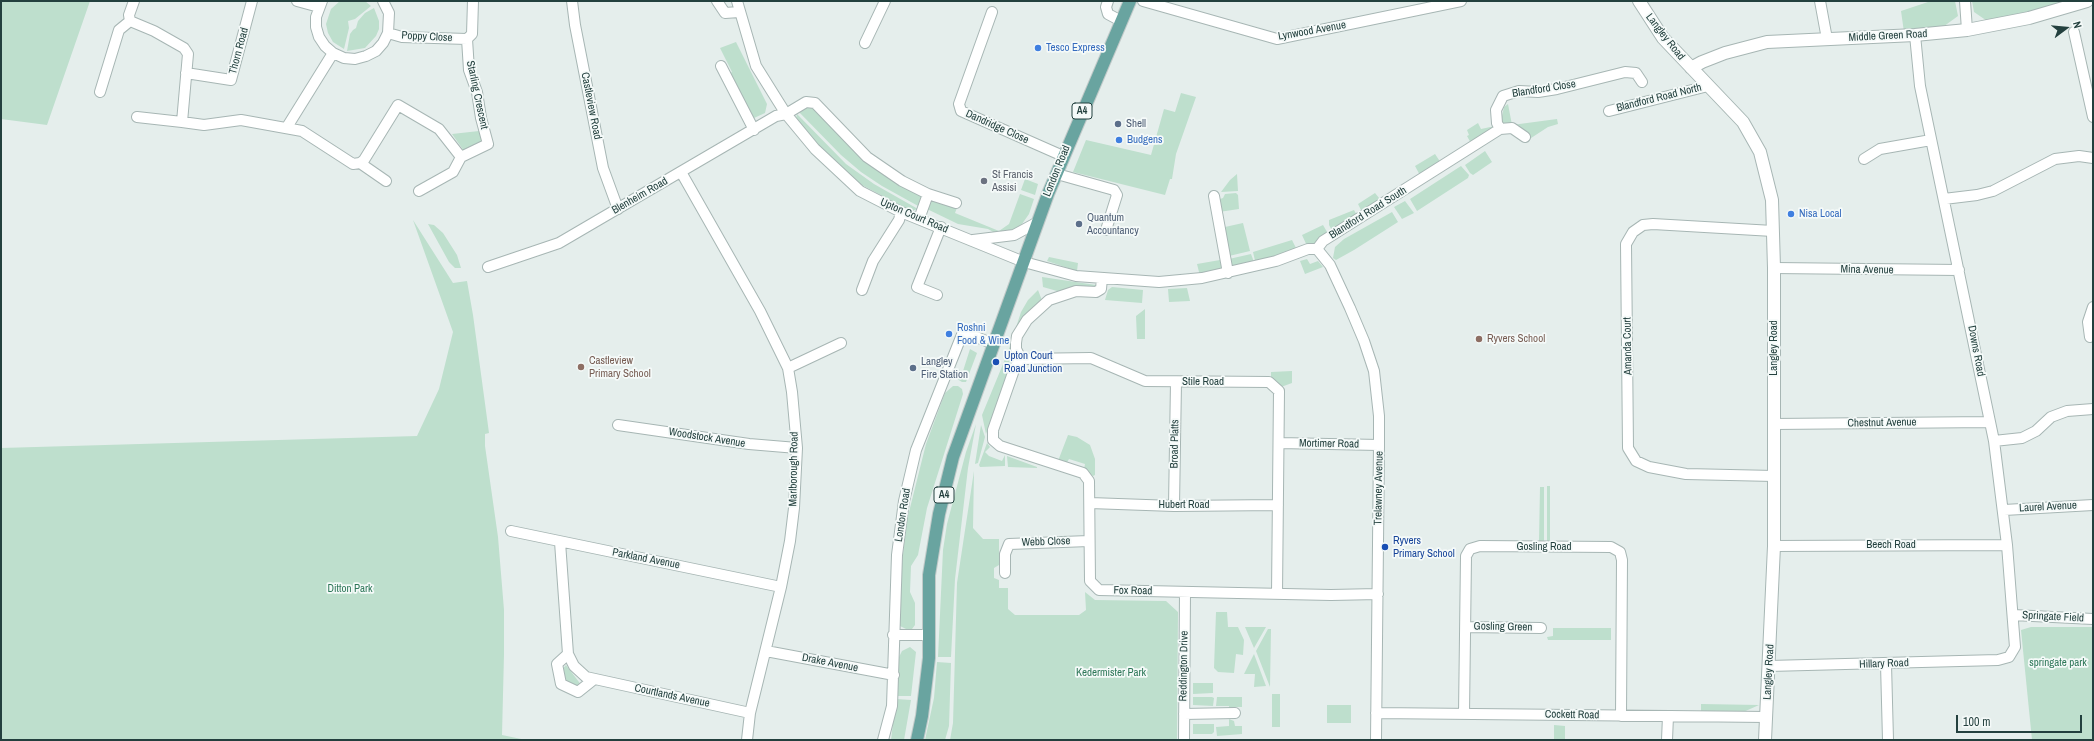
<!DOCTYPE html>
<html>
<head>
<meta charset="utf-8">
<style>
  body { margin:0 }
  #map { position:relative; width:2094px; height:741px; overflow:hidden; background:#e5eeec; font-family:"Archivo Narrow",sans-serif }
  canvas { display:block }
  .frame { position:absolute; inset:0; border:2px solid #23403e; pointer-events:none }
  .north { position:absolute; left:2046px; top:8px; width:40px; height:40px; -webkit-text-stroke:3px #f5faf9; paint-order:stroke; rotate:74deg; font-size:11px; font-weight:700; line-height:16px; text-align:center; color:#23403e }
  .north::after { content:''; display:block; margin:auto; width:14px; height:18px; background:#23403e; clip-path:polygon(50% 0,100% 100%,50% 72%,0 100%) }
  .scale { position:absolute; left:1956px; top:715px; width:126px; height:18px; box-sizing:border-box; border:2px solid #23403e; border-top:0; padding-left:5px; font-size:12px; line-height:14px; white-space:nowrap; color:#23403e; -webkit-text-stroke:3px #f5faf9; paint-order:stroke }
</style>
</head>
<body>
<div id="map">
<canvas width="2094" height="741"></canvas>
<div class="frame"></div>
<div class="north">N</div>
<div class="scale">100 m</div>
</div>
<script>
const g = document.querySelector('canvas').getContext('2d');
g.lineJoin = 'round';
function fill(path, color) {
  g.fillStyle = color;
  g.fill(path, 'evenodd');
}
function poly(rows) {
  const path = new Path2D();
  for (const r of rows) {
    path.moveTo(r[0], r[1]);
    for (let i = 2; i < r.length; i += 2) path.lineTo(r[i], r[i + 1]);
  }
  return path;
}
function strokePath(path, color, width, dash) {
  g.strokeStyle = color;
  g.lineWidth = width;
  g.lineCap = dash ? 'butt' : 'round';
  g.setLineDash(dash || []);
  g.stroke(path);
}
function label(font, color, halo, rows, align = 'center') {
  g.font = font + ' "Archivo Narrow",sans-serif';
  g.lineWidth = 3.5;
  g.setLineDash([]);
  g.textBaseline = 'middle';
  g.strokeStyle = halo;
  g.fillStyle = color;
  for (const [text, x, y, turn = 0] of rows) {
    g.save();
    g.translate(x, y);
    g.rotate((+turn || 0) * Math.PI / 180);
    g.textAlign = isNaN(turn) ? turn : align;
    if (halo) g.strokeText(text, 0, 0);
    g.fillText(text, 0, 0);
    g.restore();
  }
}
fill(poly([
  [1,1,90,1,47,125,1,119],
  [340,1,365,1,371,6,355,19,348,21,349,28,344,49,333,42,328,33,326,24,331,9],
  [1931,1,1955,1,1958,16,1936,32,1904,32,1901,11],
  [1972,1,2072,1,1990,23,1974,12],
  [374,8,379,21,379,29,376,36,365,48,347,51,350,34,353,30,356,28,358,21,365,13],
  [736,42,767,104,765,113,754,118,748,115,728,75,732,72,720,48],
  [1181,93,1196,97,1176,154,1172,179,1170,179,1165,195,1073,172,1086,140,1151,155,1164,109,1175,112],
  [1508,104,1512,125,1557,119,1558,124,1548,127,1528,140,1514,132,1507,134,1502,123,1502,116,1504,107],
  [809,106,815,108,835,129,922,194,920,207,882,186,861,172,841,155,798,111,801,108],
  [797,114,846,164,874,184,918,209,911,211,860,184,821,148,796,118],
  [1478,123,1481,129,1495,126,1473,147,1467,136,1469,135,1467,130],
  [479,131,483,138,481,145,464,151,452,134],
  [1485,151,1492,162,1473,175,1470,173,1465,165],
  [1435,154,1443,166,1422,179,1415,166],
  [1461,166,1469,175,1468,178,1417,211,1410,199],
  [1237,174,1238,191,1221,192,1230,180],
  [1025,179,1038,184,1035,195,1021,190],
  [1236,193,1238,195,1239,209,1219,212,1220,199,1223,198,1225,194],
  [1375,193,1384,204,1364,216,1358,204],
  [1020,194,1034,199,1029,214,1022,224,1015,229,995,233,988,229,958,224,927,209,931,199,958,205,955,213,999,231,1009,224],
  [1405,201,1414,213,1402,219,1394,207],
  [1354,210,1359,219,1334,234,1329,225,1329,220],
  [1392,212,1398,222,1354,250,1336,260,1333,258,1335,247,1344,239],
  [413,220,453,283,467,281,473,315,489,433,485,434,485,446,498,537,504,610,504,654,502,735,526,740,1,740,1,448,417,436,439,389,453,332],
  [1243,223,1250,251,1229,256,1225,227],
  [428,224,434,225,443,233,457,255,461,268,455,268,449,262],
  [1323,225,1330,237,1308,248,1302,235],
  [1292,240,1298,252,1256,265,1253,252],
  [1251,254,1254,262,1232,268,1229,259],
  [1049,257,1078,263,1077,271,1047,261],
  [1307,259,1310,264,1318,261,1323,267,1305,274,1300,261],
  [1220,260,1223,268,1200,276,1197,264],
  [1042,277,1096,285,1098,286,1064,293,1043,287],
  [1112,287,1143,290,1142,303,1105,300,1108,290],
  [1187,288,1190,301,1169,302,1168,289],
  [1038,290,1043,303,1025,322,986,434,982,415,1008,352,1021,312,1028,300],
  [1145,309,1145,339,1137,339,1136,316],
  [970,349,977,353,966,382,962,382,957,379,954,368,963,371],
  [1292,371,1292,383,1281,387,1271,382,1271,372],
  [953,386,958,386,962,389,963,394,927,508,918,555,911,566,910,592,915,603,915,625,912,629,906,629,900,626,897,621,898,598,907,520,926,444,945,393],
  [976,424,968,468,955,579,951,657,938,657,943,550,947,524,966,452],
  [981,425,985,437,978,463,975,464],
  [1068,435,1077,437,1090,445,1095,459,1095,475,1093,476,1084,469,1085,464,1069,459,1066,464,1058,461],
  [987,443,990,447,985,452,989,456,1002,461,1005,455,1005,466,980,467,979,465],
  [1007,456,1037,467,1037,468,1008,467],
  [974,471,973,528,983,539,999,539,999,565,994,568,994,578,999,580,999,588,1008,588,1008,609,1015,615,1079,615,1086,610,1085,592,1095,600,1166,601,1178,612,1177,740,950,740,953,723,957,583],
  [1547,486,1550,486,1550,542,1547,542],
  [1540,487,1544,487,1544,542,1539,542],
  [1216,612,1227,612,1228,627,1238,627,1244,640,1243,655,1236,654,1234,673,1218,672,1214,668],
  [1245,627,1266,627,1254,648],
  [2031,627,2093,627,2093,740,2032,740,2021,630],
  [1553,628,1611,628,1611,640,1548,640,1547,637,1553,636],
  [1268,629,1271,629,1270,687,1256,651],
  [910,647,916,652,911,696,897,696,898,659,902,651],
  [1254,654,1266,686,1254,687,1255,674,1244,674],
  [937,662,951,663,949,726,945,740,925,740,934,698],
  [566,665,582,686,571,690,560,672],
  [1193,683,1213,683,1213,693,1193,694],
  [1272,694,1280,694,1280,727,1272,727],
  [1193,697,1212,697,1214,698,1213,706,1193,705],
  [1217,697,1242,697,1242,707,1236,707,1229,713,1229,706,1216,706],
  [896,699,911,700,904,740,891,740],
  [1701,704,1759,705,1741,713,1701,713],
  [1327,705,1351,705,1351,723,1327,723],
  [1229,719,1234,721,1235,726,1242,726,1242,734,1217,736,1216,727,1229,726],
  [1193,724,1214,724,1214,732,1212,734,1193,734],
  [1554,725,1565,726,1565,740,1554,740]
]), '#bedfcd');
const minor = poly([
  [134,1,129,15,130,21,154,31,184,48,188,54,182,122,204,125,241,120,302,131,353,164,360,163,386,181],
  [297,1,319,7],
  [322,1,316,17,316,27,319,37,325,46,333,53,344,58,355,59,366,56,376,51,383,43,388,33,389,13,383,1],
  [572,1,575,25,603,168,618,209],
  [717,1,725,13,739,12],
  [737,1,756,66,786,114,815,149,860,191,901,212,1024,262,1076,276,1159,282,1202,278,1276,261,1308,249,1317,249],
  [1108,1,1106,7,1108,14,1121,21],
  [1143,1,1277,39,1461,1],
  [1820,1,1827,39],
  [1965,1,1967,30],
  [992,12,959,104,961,111,1063,156],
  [2074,32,2093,117],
  [388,33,402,37,467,39],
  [467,39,472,34,473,1],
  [865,43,885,1],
  [721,66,754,130],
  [186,73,231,80,252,1],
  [100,92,119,30,130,21],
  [1609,111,1708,86],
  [137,117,182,122],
  [287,127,333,53],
  [1525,137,1512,128,1500,129,1497,123,1496,110,1503,96,1519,91,1538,92,1557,89,1625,72,1636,73,1642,82],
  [461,157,488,144,481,118,477,92,469,70,467,39],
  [1864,159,1880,149,1931,140],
  [360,163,364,160,398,105,439,129,461,157],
  [681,172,760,311,788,368,792,392,797,448,794,508,790,541,781,587,750,713,747,740],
  [1057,174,1114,190,1117,195,1106,230],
  [419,191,453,172,461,157],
  [1214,196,1228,273],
  [1944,199,1977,195,1993,191,2055,159,2079,156,2093,158],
  [919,219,928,194],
  [1773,231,1653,224,1643,225,1633,232,1626,244,1628,448,1636,461,1649,467,1686,474,1774,476],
  [973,240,1014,235,1038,222],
  [1317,249,1330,265,1350,308,1364,341,1374,371,1379,416,1379,445,1376,740],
  [1317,249,1323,241,1500,129],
  [488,267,559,243,776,116,786,114,806,102,815,103,867,157,902,181,928,194,956,203],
  [1774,268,1959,270],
  [862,290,873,261,899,220,901,212],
  [937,295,917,287,941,227],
  [2090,337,2088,322,2093,307],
  [1021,359,1016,349,1016,343,1017,336,1027,320,1049,300,1076,291,1096,292,1101,289,1102,278],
  [788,368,841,343],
  [1774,424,1990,422],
  [618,425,749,444,797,448],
  [1994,441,2022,438,2036,431,2051,417,2067,411,2093,409],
  [1279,443,1379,445],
  [1090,503,1174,506,1278,505],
  [1174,506,1176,382],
  [2004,510,2093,505],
  [511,531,781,587],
  [560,542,568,654,574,666,586,677,750,713],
  [1774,546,2007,545],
  [1005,573,1005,554,1009,544,1089,541],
  [1277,594,1279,391,1269,382,1145,381,1091,358,1021,359,1015,367,993,430,993,440,1000,446,1083,473,1089,481,1090,581,1099,590,1331,595,1378,594],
  [2013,615,2093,619],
  [1465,627,1541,628],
  [893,635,930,635],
  [766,651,894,675],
  [568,654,557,664,561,684,578,692,593,680],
  [1886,664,1888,740],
  [1769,666,1998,660,2009,657,2015,647,2007,545,1994,441,1920,86,1915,35],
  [1376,713,1767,717],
  [1184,714,1235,713],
  [1464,714,1466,556,1470,549,1480,546,1611,547,1620,552,1622,560,1621,716],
  [883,740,892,706,897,555,904,501,916,450,963,332,994,344],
  [1184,740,1185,592],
  [1667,740,1668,716]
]);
const tertiary = poly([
  [1639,1,1663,38,1743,122,1760,152,1772,200,1774,268,1774,546,1765,740],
  [1691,68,1702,62,1725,53,1767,42,1915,35,1967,30,2029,18,2087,1]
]);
const primary = poly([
  [917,740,922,716,929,658,929,575,939,514,953,457,1048,194,1130,1]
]);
strokePath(minor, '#a7b6b4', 12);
strokePath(tertiary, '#a7b6b4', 14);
strokePath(primary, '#c1cac9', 14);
strokePath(minor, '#fff', 10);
strokePath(tertiary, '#fff', 12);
strokePath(primary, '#69a4a0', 12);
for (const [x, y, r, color] of [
  [1038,48,4,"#3f7fe0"],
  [1118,124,4,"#5c6f8a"],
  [1119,140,4,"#3f7fe0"],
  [984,181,4,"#6b7280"],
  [1791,214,4,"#3f7fe0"],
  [1079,224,4,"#5c6f8a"],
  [949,334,4,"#3f7fe0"],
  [1479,339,4,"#8d6e63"],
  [996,362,4,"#1a4fb4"],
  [581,367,4,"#8d6e63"],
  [913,368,4,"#5c6f8a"],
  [1385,547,4,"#1a4fb4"]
]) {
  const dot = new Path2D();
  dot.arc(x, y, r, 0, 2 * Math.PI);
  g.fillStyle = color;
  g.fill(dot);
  strokePath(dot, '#f5faf9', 1.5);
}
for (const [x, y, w] of [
  [1082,111,20],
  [944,495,20]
]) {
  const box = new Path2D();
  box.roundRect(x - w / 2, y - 8, w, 16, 3);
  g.fillStyle = '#f5faf9';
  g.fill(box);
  strokePath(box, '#23403e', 1);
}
label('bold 10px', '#23403e', null, [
  ["A4",1082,111],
  ["A4",944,495]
]);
label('11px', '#23403e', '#f5faf9', [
  ["Lynwood Avenue",1312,31,-10],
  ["Middle Green Road",1888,36,-3],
  ["Poppy Close",427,37,3],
  ["Langley Road",1665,37,52],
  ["Thorn Road",239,51,-75],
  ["Blandford Close",1544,89,-9],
  ["Starling Crescent",477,95,78],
  ["Blandford Road North",1659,98,-14],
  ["Castleview Road",591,106,79],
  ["Dandridge Close",997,127,24],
  ["London Road",1057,171,-68],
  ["Blenheim Road",640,196,-30],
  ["Blandford Road South",1368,213,-32],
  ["Upton Court Road",914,216,23],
  ["Mina Avenue",1867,270,1],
  ["Amanda Court",1628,346,-91],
  ["Langley Road",1774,348,-90],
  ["Downs Road",1976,351,79],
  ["Stile Road",1203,382],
  ["Chestnut Avenue",1882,423,-1],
  ["Woodstock Avenue",707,438,9],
  ["Broad Platts",1175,444,-89],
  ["Mortimer Road",1329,444,1],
  ["Marlborough Road",794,469,-89],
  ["Trelawney Avenue",1379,488,-89],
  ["Hubert Road",1184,505],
  ["Laurel Avenue",2048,507,-3],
  ["London Road",903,515,-81],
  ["Webb Close",1046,542,-2],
  ["Beech Road",1891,545],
  ["Gosling Road",1544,547],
  ["Parkland Avenue",646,559,11],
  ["Fox Road",1133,591,1],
  ["Springate Field",2053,617,3],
  ["Gosling Green",1503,627,1],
  ["Drake Avenue",830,663,11],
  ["Hillary Road",1884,664,-2],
  ["Reddington Drive",1184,666,-89],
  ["Langley Road",1769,672,-87],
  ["Courtlands Avenue",672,696,12],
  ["Cockett Road",1572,715,1]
]);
label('11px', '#366cbe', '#f5faf9', [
  ["Tesco Express",1046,48],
  ["Budgens",1127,140],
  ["Nisa Local",1799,214],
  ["Roshni",957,328],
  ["Food & Wine",957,341]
], 'left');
label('11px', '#4e5e75', '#f5faf9', [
  ["Shell",1126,124],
  ["Quantum",1087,218],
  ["Accountancy",1087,231],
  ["Langley",921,362],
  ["Fire Station",921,375]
], 'left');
label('11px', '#5b616d', '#f5faf9', [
  ["St Francis",992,175],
  ["Assisi",992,188]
], 'left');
label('11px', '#785e54', '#f5faf9', [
  ["Ryvers School",1487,339],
  ["Castleview",589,361],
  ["Primary School",589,374]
], 'left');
label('11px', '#164399', '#f5faf9', [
  ["Upton Court",1004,356],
  ["Road Junction",1004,369],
  ["Ryvers",1393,541],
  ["Primary School",1393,554]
], 'left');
label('11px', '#2d7758', '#f5faf9', [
  ["Ditton Park",350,589],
  ["springate park",2058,663],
  ["Kedermister Park",1111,673]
]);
</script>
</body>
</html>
